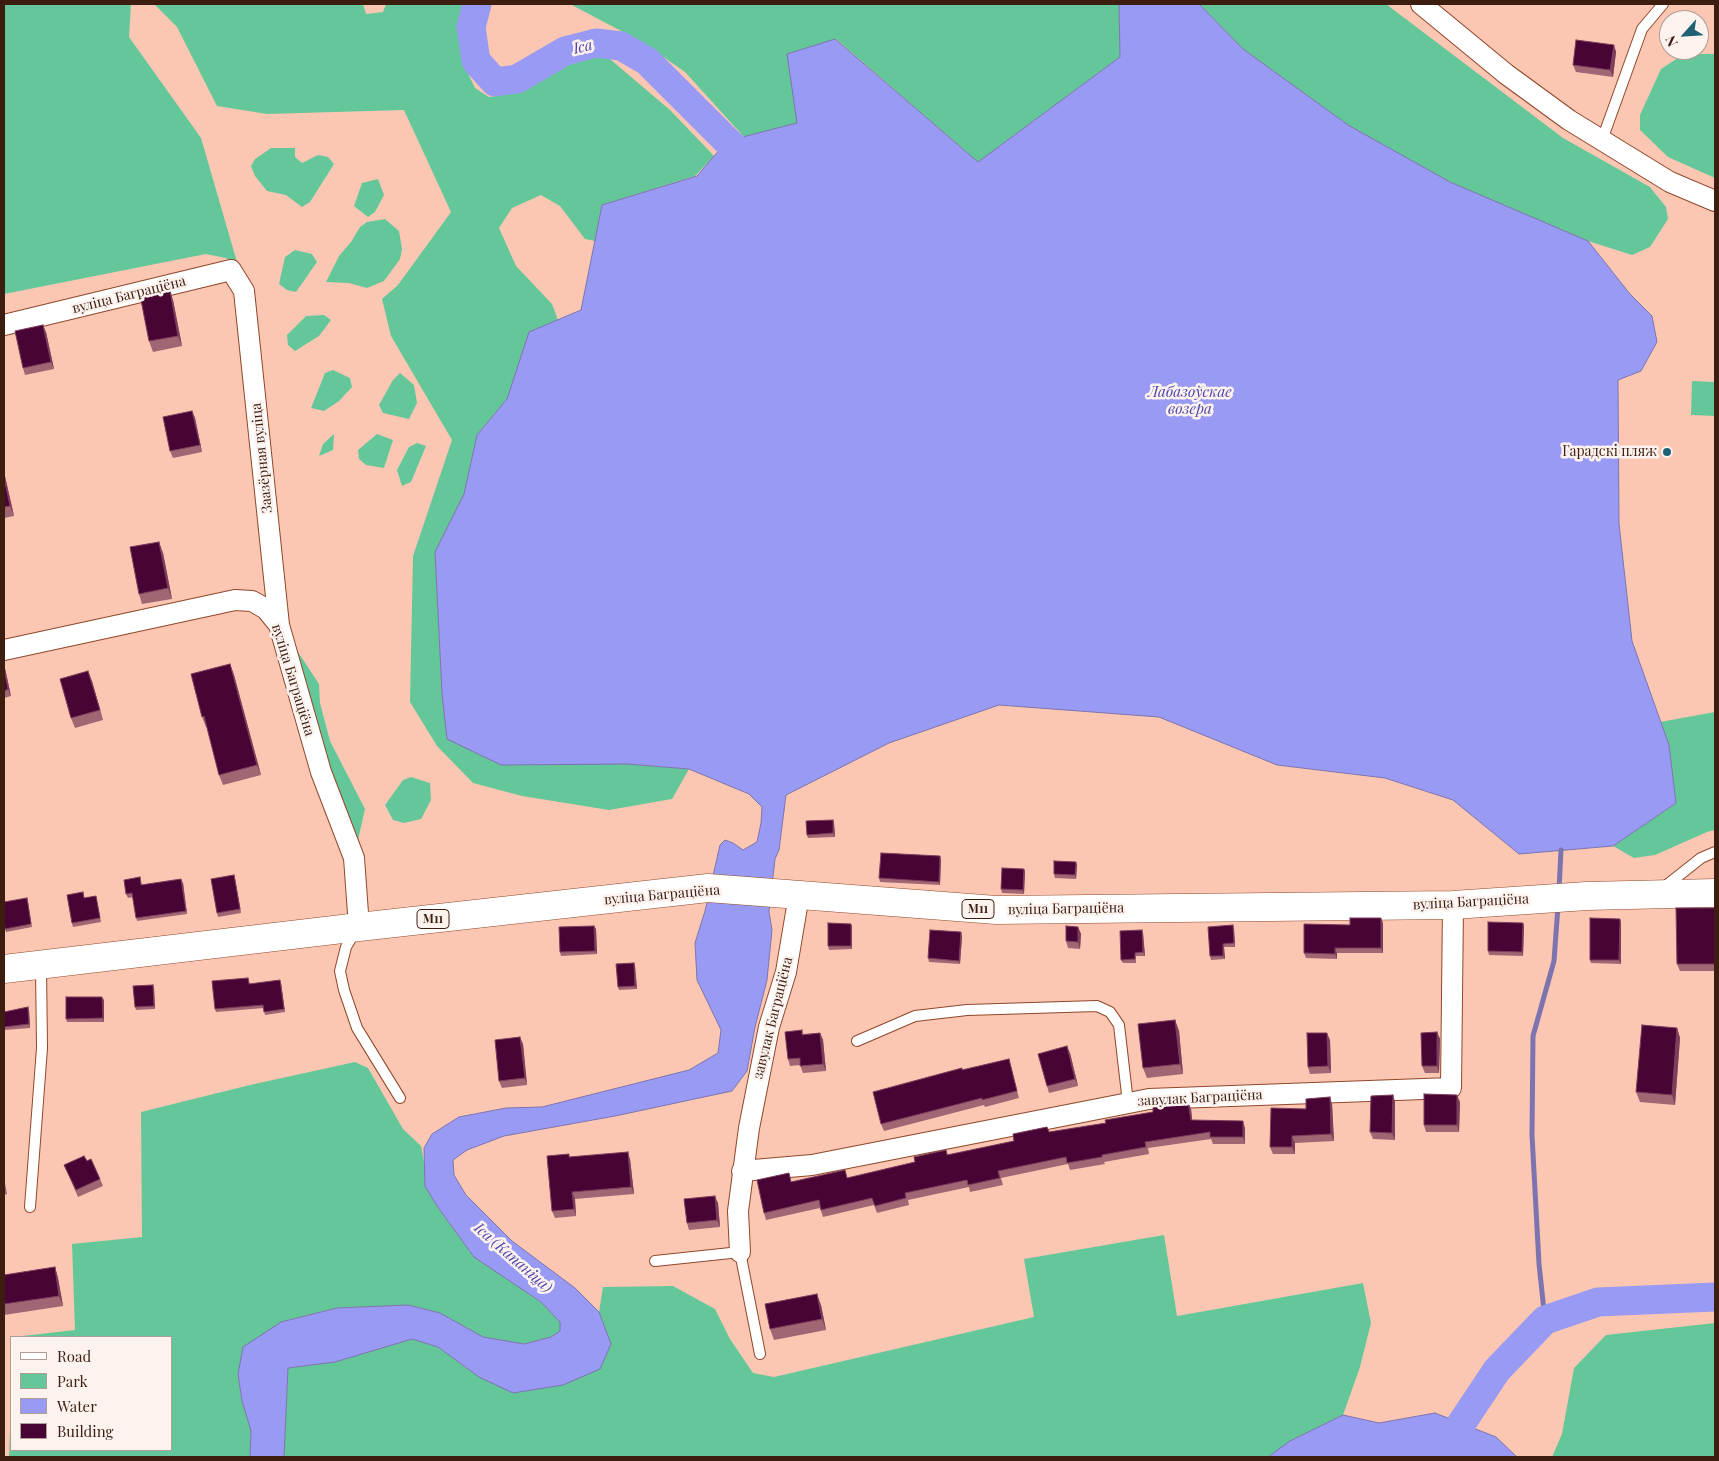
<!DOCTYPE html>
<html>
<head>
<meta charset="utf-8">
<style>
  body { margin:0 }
  #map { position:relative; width:1719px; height:1461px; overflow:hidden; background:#fbc7b3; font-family:"Playfair Display",serif }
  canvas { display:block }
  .frame { position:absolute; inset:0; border:5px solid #3d1d10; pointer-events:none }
  .legend { position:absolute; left:10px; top:1336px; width:162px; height:115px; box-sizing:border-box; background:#fcf3ef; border:1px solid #b09d96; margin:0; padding:6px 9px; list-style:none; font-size:15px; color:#3d1d10 }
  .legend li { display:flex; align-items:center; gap:10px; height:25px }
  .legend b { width:25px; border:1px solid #b09d96 }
  .north { position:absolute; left:1659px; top:10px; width:50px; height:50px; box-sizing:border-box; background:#fcf3ef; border:1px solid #b09d96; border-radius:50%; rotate:244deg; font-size:14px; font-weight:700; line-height:20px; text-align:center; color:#3d1d10 }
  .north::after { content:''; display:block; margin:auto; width:18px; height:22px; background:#1f6175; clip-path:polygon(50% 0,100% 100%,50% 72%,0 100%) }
</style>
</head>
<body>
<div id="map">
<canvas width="1719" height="1461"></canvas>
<div class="frame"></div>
<ul class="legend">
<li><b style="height:6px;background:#fff"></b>Road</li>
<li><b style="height:14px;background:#64c79a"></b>Park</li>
<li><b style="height:14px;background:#999af3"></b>Water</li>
<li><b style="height:14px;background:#470435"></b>Building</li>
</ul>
<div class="north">N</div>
</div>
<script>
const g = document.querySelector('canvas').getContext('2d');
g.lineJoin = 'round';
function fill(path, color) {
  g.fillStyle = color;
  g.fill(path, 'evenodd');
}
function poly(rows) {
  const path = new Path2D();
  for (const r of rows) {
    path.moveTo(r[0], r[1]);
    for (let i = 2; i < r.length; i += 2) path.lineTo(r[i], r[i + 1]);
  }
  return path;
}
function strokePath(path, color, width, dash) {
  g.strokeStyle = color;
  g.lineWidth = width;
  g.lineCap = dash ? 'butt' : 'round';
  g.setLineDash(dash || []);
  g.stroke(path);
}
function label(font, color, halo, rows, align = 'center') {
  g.font = font + ' "Playfair Display",serif';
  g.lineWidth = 5;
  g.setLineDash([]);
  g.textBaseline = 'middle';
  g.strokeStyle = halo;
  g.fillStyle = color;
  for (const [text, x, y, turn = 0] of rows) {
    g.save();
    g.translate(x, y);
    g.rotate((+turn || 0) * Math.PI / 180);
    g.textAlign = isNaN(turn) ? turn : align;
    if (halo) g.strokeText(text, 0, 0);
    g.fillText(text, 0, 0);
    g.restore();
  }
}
fill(poly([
  [4,4,131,4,129,37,201,138,239,269,226,258,206,254,4,294],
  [154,4,363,4,366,14,383,12,386,4,463,4,459,28,464,65,475,88,489,97,503,95,524,87,562,65,580,58,597,56,610,59,670,110,714,156,695,176,602,205,595,241,585,239,560,206,541,195,512,208,499,228,516,266,552,304,558,320,529,332,507,399,477,435,464,494,435,552,442,694,447,739,627,764,689,769,672,799,609,810,522,796,473,783,437,746,410,702,413,556,452,440,391,336,382,299,398,285,451,212,404,110,267,114,217,106,177,27],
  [570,4,1121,4,1119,5,1120,57,978,162,836,39,788,54,798,123,744,137,685,72,642,42],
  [1199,4,1386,4,1563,138,1650,187,1666,207,1668,219,1650,247,1632,255,1588,241,1450,182,1348,125,1243,49],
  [1684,54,1715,54,1715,178,1668,157,1640,130,1640,115,1661,69],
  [271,148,295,148,295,157,302,163,318,155,328,157,334,164,310,202,302,207,286,195,267,191,255,176,251,166,255,159],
  [378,179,384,195,375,212,368,217,354,206,362,183],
  [385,219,399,231,402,249,400,259,384,281,367,288,349,283,326,282,339,256,351,242,360,227,367,222],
  [295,250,312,254,317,262,296,292,287,290,279,284,285,257],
  [324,315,331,320,319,336,295,351,288,345,287,335,306,316],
  [333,370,350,378,352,387,339,401,324,411,311,408,325,373],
  [400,373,414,385,417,403,409,419,383,413,379,405,393,380],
  [1692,381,1715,382,1715,416,1691,415],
  [334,434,333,450,319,456,323,444],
  [377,434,393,440,384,468,366,465,359,459,358,450],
  [417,443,426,446,411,482,402,486,397,470,409,447],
  [298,652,319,684,320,703,330,741,365,809,356,849,328,769],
  [1715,712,1715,830,1707,832,1655,855,1634,858,1613,846,1676,803,1669,745,1660,722],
  [411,777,430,783,431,800,421,819,404,823,393,820,385,805,403,780],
  [355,1062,368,1068,403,1129,421,1146,426,1172,425,1186,437,1206,474,1257,541,1302,560,1322,560,1331,551,1337,524,1344,483,1337,440,1313,408,1305,337,1308,281,1322,238,1374,242,1401,251,1431,250,1457,9,1457,11,1407,11,1450,171,1450,171,1337,14,1337,75,1330,72,1244,142,1237,141,1112,250,1085],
  [1164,1235,1177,1316,1363,1283,1371,1323,1360,1367,1343,1415,1290,1441,1268,1457,284,1457,288,1368,335,1362,412,1339,438,1347,479,1377,611,1344,599,1312,603,1287,673,1286,715,1309,730,1339,753,1373,774,1377,1034,1317,1024,1259],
  [1715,1323,1715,1457,1552,1457,1562,1434,1574,1368,1606,1335]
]), '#64c79a');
const water = poly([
  [1121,4,1199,4,1243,49,1348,125,1450,182,1588,241,1630,294,1652,316,1657,342,1641,371,1618,380,1619,524,1632,641,1669,745,1676,803,1613,846,1519,854,1453,800,1385,778,1277,765,1159,717,999,705,889,743,786,795,779,850,775,859,769,912,772,930,767,980,755,1027,747,1071,732,1091,615,1116,504,1136,467,1150,453,1160,454,1175,466,1195,512,1241,575,1288,599,1312,611,1344,600,1369,563,1385,513,1393,479,1377,438,1347,412,1339,335,1362,288,1368,284,1457,250,1457,251,1431,242,1401,238,1374,243,1347,281,1322,337,1308,408,1305,440,1313,483,1337,524,1344,551,1337,560,1331,560,1322,541,1302,474,1257,437,1206,425,1186,424,1148,432,1134,459,1117,506,1108,542,1107,689,1070,718,1053,721,1030,697,980,695,943,705,911,720,845,725,840,733,843,743,850,757,842,761,823,762,807,749,794,689,769,627,764,501,765,447,739,442,694,435,552,464,494,477,435,507,399,529,332,581,310,602,205,697,176,727,141,797,123,787,54,835,39,978,162,1120,57,1119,5,1121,4],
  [1435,1413,1496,1437,1517,1457,1268,1457,1290,1441,1343,1415,1379,1423,1435,1413]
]);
fill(water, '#999af3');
strokePath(water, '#7d74af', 1);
strokePath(poly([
  [1559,890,1561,850],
  [1545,1320,1539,1264,1532,1135,1533,1036,1554,961,1558,906]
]), '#7d74af', 5);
strokePath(poly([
  [477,4,471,27,476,61,495,82,517,79,565,51,596,43,621,46,647,61,727,141,756,166],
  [1439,1457,1497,1370,1545,1320,1598,1302,1715,1297]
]), '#999af3', 29);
const lane = poly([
  [1602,140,1642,29,1663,4],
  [1663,888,1701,858,1715,852],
  [355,932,346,947,340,971,344,990,357,1028,400,1098],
  [857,1041,915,1016,967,1010,1097,1006,1110,1012,1119,1025,1128,1103],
  [30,1207,42,1048,41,967],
  [655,1261,740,1252,760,1354]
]);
const street = poly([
  [1421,4,1506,74,1569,120,1670,182,1715,201],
  [4,325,231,270,244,291,279,625],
  [4,650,235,600,252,601,266,609,279,625,321,772,354,858,359,927],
  [742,1171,812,1165,1149,1099,1451,1088,1453,905],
  [740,1252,738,1211,749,1128,769,1027,786,972,799,895]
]);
const highway = poly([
  [4,969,359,927,708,888,996,910,1453,905,1587,896,1715,893]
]);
strokePath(lane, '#914729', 12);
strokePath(street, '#914729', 22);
strokePath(highway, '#914729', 29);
strokePath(lane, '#fff', 10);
strokePath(street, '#fff', 20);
strokePath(highway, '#fff', 28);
fill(poly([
  [1614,45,1616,52,1613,77,1576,72,1573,65],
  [173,300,182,346,153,352,149,341],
  [46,332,54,369,25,375,23,368],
  [192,411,195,418,202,452,173,458,170,451],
  [4,472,14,516,4,518],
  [163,553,172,599,142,604,139,594],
  [4,664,11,696,4,698],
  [230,664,234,675,261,775,223,785,219,775,207,727,206,727,202,717],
  [92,681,103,720,75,728,71,718],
  [834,823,835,837,808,838,807,835],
  [941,859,940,885,880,882,879,878],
  [1076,862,1077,865,1076,879,1055,878,1054,874],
  [1024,869,1025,872,1024,894,1002,893,1001,889],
  [234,875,241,913,218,917,217,913],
  [140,877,142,885,183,883,187,914,137,921,133,897,128,898,126,894],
  [96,896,101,922,73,927,72,923,85,898],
  [28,902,32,927,6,932,5,929],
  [1715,908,1715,971,1680,971,1677,964],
  [1621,922,1621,964,1591,963,1590,960],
  [1383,923,1383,953,1337,953,1337,959,1306,958,1304,953],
  [1523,923,1524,926,1523,956,1489,955,1488,951],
  [851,924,852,927,852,949,829,950,828,946],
  [594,926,596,929,597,954,561,956,560,952],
  [1078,927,1081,934,1080,949,1068,948,1066,941],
  [1234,929,1235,947,1224,947,1225,959,1211,960,1210,956],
  [1143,933,1145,956,1136,956,1136,963,1123,963,1121,960],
  [962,936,960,964,929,962,928,958],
  [634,963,635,966,637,989,619,990,618,987],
  [248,978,250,984,281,983,285,1012,265,1015,264,1008,216,1012,215,1009],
  [153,985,154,988,155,1009,136,1010,135,1007],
  [104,1000,104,1022,67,1022,66,1019],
  [29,1010,30,1028,4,1030,4,1012],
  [1175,1020,1179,1031,1183,1074,1147,1078,1143,1068],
  [1677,1028,1680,1038,1675,1105,1640,1102,1636,1092],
  [802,1030,803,1034,820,1033,823,1040,826,1071,803,1073,800,1065,790,1066,788,1059],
  [1437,1032,1440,1039,1439,1073,1425,1073,1422,1066],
  [1330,1040,1331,1073,1310,1074,1308,1067],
  [523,1044,527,1085,502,1088,499,1081],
  [1070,1053,1078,1086,1049,1093,1047,1086],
  [1009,1059,1019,1098,985,1107,984,1105,884,1131,881,1124,963,1070],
  [1393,1095,1395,1102,1395,1140,1373,1139,1370,1132],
  [1188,1102,1191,1109,1192,1120,1245,1128,1245,1144,1213,1144,1211,1139,1148,1148,1149,1154,1104,1162,1105,1164,1070,1170,1068,1164,1001,1178,1003,1185,970,1192,969,1187,908,1200,909,1205,877,1213,874,1205,823,1217,820,1208,766,1220,764,1213,848,1178,915,1162,946,1150,948,1155,1014,1141,1047,1127,1049,1132,1106,1123,1153,1112],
  [1460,1102,1459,1132,1426,1132,1424,1125],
  [1332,1104,1334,1141,1295,1143,1295,1154,1273,1154,1270,1147,1306,1109],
  [569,1154,569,1157,630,1159,634,1194,575,1199,576,1216,555,1218,552,1211],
  [87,1161,100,1179,103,1186,78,1197,64,1165],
  [4,1178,7,1194,4,1195],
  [718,1203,720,1227,689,1230,687,1223],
  [55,1267,58,1278,63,1306,4,1315,4,1275],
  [821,1305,826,1330,774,1340,770,1329]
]), '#a16674');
fill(poly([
  [1614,45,1616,52,1613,77,1610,70],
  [170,290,173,300,182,346,178,336],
  [43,325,46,332,54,369,51,362],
  [192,411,195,418,202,452,200,445],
  [4,472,14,516,10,506,4,478],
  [159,542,163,553,172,599,168,588],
  [4,664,11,696,8,689,4,669],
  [230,664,234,675,261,775,257,765],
  [88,671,92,681,103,720,100,710],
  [833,820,834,823,835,837,833,833],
  [940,856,941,859,940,885,939,882],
  [1076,862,1077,865,1076,879,1075,875],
  [1024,869,1025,872,1024,894,1023,890],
  [234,875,235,878,241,913,240,909],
  [181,879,183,883,187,914,186,911],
  [1381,918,1383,923,1383,953,1381,948],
  [1620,919,1621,922,1621,964,1619,960],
  [1523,923,1524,926,1523,956,1522,952],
  [851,924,852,927,852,949,851,946],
  [1233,925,1234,929,1235,947,1234,943],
  [594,926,596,929,597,954,595,951],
  [1078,927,1081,934,1080,949,1078,942],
  [1142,930,1143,933,1145,956,1143,952],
  [961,932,962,936,960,964,959,961],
  [1223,944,1224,947,1225,959,1223,956],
  [1335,948,1337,953,1337,959,1335,954],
  [634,963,635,966,637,989,635,986],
  [280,980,281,983,285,1012,284,1009],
  [153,985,154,988,155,1009,154,1006],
  [102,997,104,1000,104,1022,103,1018],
  [28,1007,29,1010,30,1028,29,1024],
  [1175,1020,1179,1031,1183,1074,1180,1064],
  [1677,1028,1680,1038,1675,1105,1672,1095],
  [1437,1032,1440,1039,1439,1073,1437,1066],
  [820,1033,823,1040,826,1071,823,1064],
  [1327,1033,1330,1040,1331,1073,1328,1066],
  [520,1037,523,1044,527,1085,525,1078],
  [1067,1046,1070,1053,1078,1086,1075,1079],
  [1393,1095,1395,1102,1395,1140,1392,1133],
  [1457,1095,1460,1102,1459,1132,1457,1125],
  [1330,1097,1332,1104,1334,1141,1331,1134],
  [1188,1102,1191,1109,1193,1127,1191,1120],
  [1243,1121,1245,1128,1245,1144,1243,1137],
  [1292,1136,1295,1143,1295,1154,1292,1147],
  [628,1152,630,1159,634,1194,631,1187],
  [572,1192,575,1199,576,1216,574,1209],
  [715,1196,718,1203,720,1227,717,1220],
  [55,1267,58,1278,63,1306,59,1296],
  [817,1294,821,1305,826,1330,822,1319]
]), '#7d3e5b');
const building = poly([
  [1576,40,1614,45,1610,70,1573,65,1576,40],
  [170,290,178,336,149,341,140,295,170,290],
  [43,325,51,362,23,368,15,331,43,325],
  [192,411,200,445,170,451,163,417,192,411],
  [4,478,10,506,4,507,4,478],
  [159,542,168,588,139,594,130,547,159,542],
  [230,664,257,765,219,775,204,716,202,717,191,674,230,664],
  [4,669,8,689,4,691,4,669],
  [88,671,100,710,71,718,60,679,88,671],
  [833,820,833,833,807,835,806,821,833,820],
  [881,853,940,856,939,882,879,878,881,853],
  [1054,861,1076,862,1075,875,1054,874,1054,861],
  [1002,868,1024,869,1023,890,1001,889,1002,868],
  [234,875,240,909,217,913,211,879,234,875],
  [140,877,141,885,181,879,186,911,136,918,132,893,126,894,124,880,140,877],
  [83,892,84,898,96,896,100,918,72,923,67,895,83,892],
  [27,898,31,924,5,929,4,921,4,902,27,898],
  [1676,908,1715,908,1715,964,1677,964,1676,908],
  [1350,918,1381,918,1381,948,1335,948,1335,954,1304,953,1304,924,1350,925,1350,918],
  [1590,918,1620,919,1619,960,1590,960,1590,918],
  [1488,922,1523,923,1522,952,1488,951,1488,922],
  [828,923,851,924,851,946,828,946,828,923],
  [1233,925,1234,943,1223,944,1223,956,1210,956,1208,927,1233,925],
  [594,926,595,951,560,952,559,927,594,926],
  [1066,926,1078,927,1078,942,1066,941,1066,926],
  [930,930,961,932,959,961,928,958,930,930],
  [1142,930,1143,952,1135,953,1135,959,1121,960,1120,931,1142,930],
  [634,963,635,986,618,987,616,964,634,963],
  [248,978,249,984,280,980,284,1009,264,1012,263,1005,215,1009,212,981,248,978],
  [153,985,154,1006,135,1007,133,986,153,985],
  [66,997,102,997,103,1018,66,1019,66,997],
  [28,1007,29,1024,4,1027,4,1012,28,1007],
  [1175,1020,1180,1064,1143,1068,1138,1024,1175,1020],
  [1642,1025,1677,1028,1672,1095,1636,1092,1642,1025],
  [802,1030,802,1035,820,1033,823,1064,800,1066,800,1058,788,1059,785,1032,802,1030],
  [1437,1032,1437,1066,1422,1066,1421,1033,1437,1032],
  [1307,1033,1327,1033,1328,1066,1308,1067,1307,1033],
  [520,1037,525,1078,499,1081,495,1040,520,1037],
  [1067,1046,1075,1079,1047,1086,1038,1054,1067,1046],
  [1009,1059,1017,1091,982,1100,982,1098,881,1124,873,1092,962,1068,962,1070,1009,1059],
  [1424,1094,1457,1095,1457,1125,1424,1125,1424,1094],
  [1393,1095,1392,1133,1370,1132,1371,1096,1393,1095],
  [1330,1097,1331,1134,1292,1136,1292,1147,1270,1147,1271,1108,1306,1109,1306,1099,1330,1097],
  [1188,1102,1191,1120,1243,1121,1243,1137,1210,1137,1210,1132,1145,1142,1146,1147,1102,1155,1102,1157,1067,1163,1066,1157,998,1171,1000,1178,968,1185,967,1180,905,1193,906,1198,875,1206,872,1198,821,1210,819,1200,764,1213,757,1180,789,1173,791,1182,845,1170,847,1178,915,1162,914,1157,946,1150,947,1155,1014,1141,1013,1134,1047,1127,1049,1132,1106,1123,1105,1120,1153,1112,1153,1107,1180,1103,1188,1102],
  [628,1152,631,1187,572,1192,574,1209,552,1211,547,1156,569,1154,569,1157,628,1152],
  [84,1156,87,1161,91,1159,100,1179,76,1190,64,1165,84,1156],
  [715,1196,717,1220,687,1223,684,1199,715,1196],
  [55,1267,59,1296,4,1304,4,1275,55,1267],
  [817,1294,822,1319,770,1329,765,1304,817,1294]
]);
fill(building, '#470435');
strokePath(building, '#7d3e5b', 1);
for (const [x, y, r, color] of [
  [1667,452,5,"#1f6175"]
]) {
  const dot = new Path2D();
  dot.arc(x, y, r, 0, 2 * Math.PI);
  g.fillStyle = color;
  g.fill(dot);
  strokePath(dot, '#fcf3ef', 2);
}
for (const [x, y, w] of [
  [978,909,32],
  [433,919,32]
]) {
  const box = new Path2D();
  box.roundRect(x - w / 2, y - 9.5, w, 19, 4);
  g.fillStyle = '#fcf3ef';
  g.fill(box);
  strokePath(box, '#3d1d10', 1);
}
label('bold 12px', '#3d1d10', null, [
  ["М11",978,909],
  ["М11",433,919]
]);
label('14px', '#3d1d10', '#fcf3ef', [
  ["вуліца Баграціёна",129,295,-14],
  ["Заазёрная вуліца",262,458,-96],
  ["вуліца Баграціёна",293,680,73],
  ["вуліца Баграціёна",662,895,-5],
  ["вуліца Баграціёна",1471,902,-3],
  ["вуліца Баграціёна",1066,909,-1],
  ["завулак Баграціёна",773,1018,-76],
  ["завулак Баграціёна",1200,1098,-3]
]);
label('14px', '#3d1d10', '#fcf3ef', [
  ["Гарадскі пляж",1657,452]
], 'right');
label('italic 15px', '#4e45ac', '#fcf3ef', [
  ["Іса",583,47,-13],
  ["Лабазоўскае",1190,392],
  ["возера",1190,409],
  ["Іса (Капаніца)",513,1258,41]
]);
</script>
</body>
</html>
